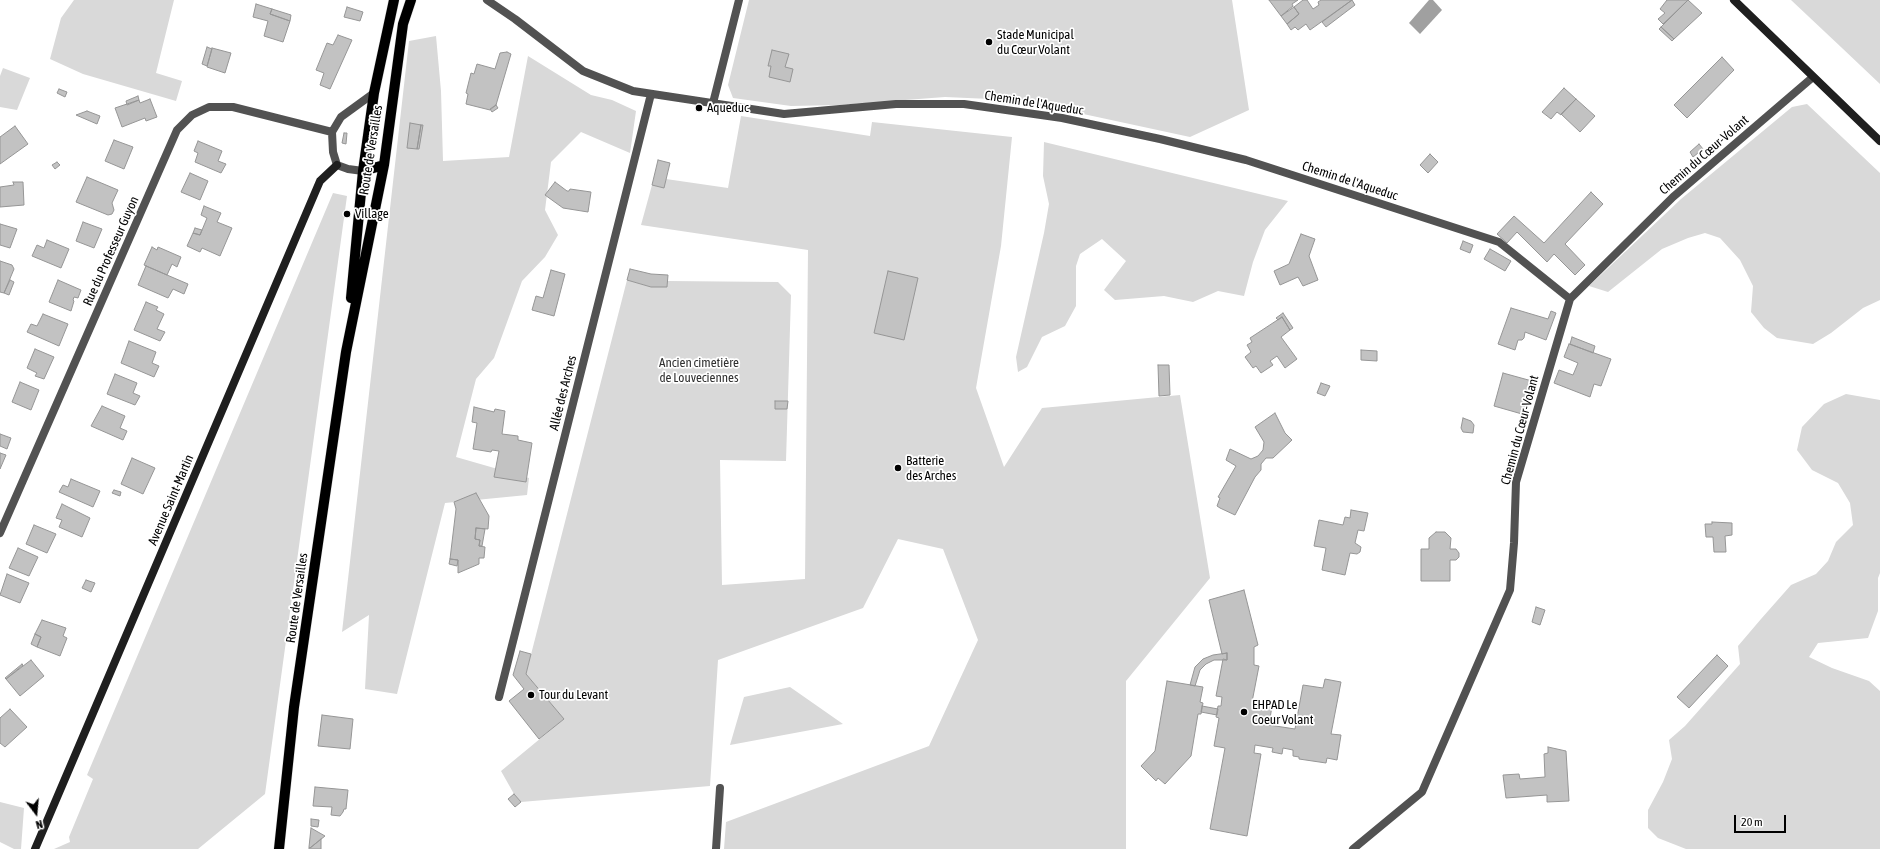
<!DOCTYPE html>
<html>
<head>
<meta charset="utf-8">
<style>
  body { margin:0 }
  #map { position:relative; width:1880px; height:849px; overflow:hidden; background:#fff; font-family:"Asap Condensed",sans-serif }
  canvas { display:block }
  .north { position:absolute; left:16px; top:793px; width:40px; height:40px; -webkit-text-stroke:3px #fff; paint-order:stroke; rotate:164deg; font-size:11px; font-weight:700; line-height:16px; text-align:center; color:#000 }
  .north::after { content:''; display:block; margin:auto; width:14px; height:18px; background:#000; clip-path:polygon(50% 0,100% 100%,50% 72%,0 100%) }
  .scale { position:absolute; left:1734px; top:815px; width:52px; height:18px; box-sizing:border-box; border:2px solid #000; border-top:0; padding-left:5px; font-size:12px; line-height:14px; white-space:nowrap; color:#000; -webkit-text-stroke:3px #fff; paint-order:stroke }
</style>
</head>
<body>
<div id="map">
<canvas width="1880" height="849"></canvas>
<div class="north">N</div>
<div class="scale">20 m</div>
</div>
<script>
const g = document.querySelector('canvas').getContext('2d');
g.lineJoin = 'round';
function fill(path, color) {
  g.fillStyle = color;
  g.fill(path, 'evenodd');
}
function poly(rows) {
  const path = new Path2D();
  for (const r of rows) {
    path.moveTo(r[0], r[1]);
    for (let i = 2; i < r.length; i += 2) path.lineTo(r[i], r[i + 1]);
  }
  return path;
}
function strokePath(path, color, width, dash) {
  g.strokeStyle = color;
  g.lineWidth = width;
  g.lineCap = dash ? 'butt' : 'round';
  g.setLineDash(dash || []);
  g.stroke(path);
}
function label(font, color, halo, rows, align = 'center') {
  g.font = font + ' "Asap Condensed",sans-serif';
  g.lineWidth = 3.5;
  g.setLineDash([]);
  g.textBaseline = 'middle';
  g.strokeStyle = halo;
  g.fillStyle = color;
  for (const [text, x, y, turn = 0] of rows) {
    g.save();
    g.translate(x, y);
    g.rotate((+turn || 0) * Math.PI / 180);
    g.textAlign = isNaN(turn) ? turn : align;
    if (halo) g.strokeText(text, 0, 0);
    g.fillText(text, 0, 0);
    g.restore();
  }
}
fill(poly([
  [74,0,174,0,156,73,182,81,176,101,83,74,50,59,61,18],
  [749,0,1232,0,1249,110,1190,137,1074,112,990,99,945,97,839,105,791,106,733,98,728,85],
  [1791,0,1880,0,1880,84,1842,48],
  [436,36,441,91,443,161,509,157,528,56,591,95,612,100,636,111,630,153,581,132,551,162,545,210,558,235,545,257,522,281,494,358,476,379,456,457,529,478,527,495,445,503,397,694,365,689,369,615,342,632,409,41],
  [3,68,30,78,17,110,0,107,0,76],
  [1807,104,1880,173,1880,300,1863,308,1831,333,1813,344,1777,338,1764,328,1751,312,1753,286,1740,260,1720,238,1705,233,1688,238,1662,249,1608,292,1589,286,1681,199,1792,107],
  [741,116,870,136,872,122,1012,137,1001,246,976,388,1004,467,1042,408,1180,395,1210,578,1126,681,1126,849,724,849,726,822,929,746,978,640,943,549,898,539,863,608,718,660,710,786,521,802,514,794,501,771,564,719,526,674,627,280,651,287,667,287,668,281,778,282,791,295,786,461,720,460,722,585,805,579,808,250,641,225,652,185,664,188,666,179,728,188],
  [1044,142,1288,201,1265,230,1253,262,1244,296,1218,291,1193,302,1164,296,1115,300,1104,290,1126,261,1102,239,1080,254,1076,266,1076,306,1065,326,1042,337,1027,367,1018,372,1016,357,1044,233,1049,204,1043,176],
  [333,193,347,196,265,794,198,849,54,849,70,842,69,837,93,779,87,775],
  [1846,394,1880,400,1880,573,1878,578,1878,611,1868,638,1818,643,1809,657,1832,668,1869,681,1880,691,1880,849,1686,849,1658,838,1648,828,1648,810,1663,782,1672,759,1669,740,1685,726,1740,664,1738,646,1761,619,1791,585,1816,574,1828,561,1836,542,1853,525,1850,503,1838,483,1812,470,1797,450,1802,427,1824,404],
  [790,687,843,724,730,745,744,697],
  [0,802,24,808,21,849,14,849,0,842]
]), '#d9d9d9');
fill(poly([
  [1429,0,1433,0,1442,10,1420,34,1409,23]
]), '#a0a0a0');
const building = poly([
  [1269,0,1298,0,1292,4,1293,6,1281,16,1269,0],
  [1303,0,1307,0,1313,9,1319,5,1318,2,1321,0,1352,0,1310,30,1306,24,1298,30,1295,27,1291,30,1287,24,1299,14,1294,7,1303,0],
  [1352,0,1355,5,1326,27,1322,22,1352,0],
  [1667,0,1688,0,1663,24,1658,19,1665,13,1660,9,1667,0],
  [1688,0,1702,13,1674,39,1661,27,1688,0],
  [256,4,272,9,270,14,290,21,283,42,264,36,268,21,253,17,256,4],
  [347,7,363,12,360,21,344,17,347,7],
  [1294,7,1299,14,1287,24,1281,16,1294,7],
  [272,9,291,15,290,21,270,14,272,9],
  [1661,27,1674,39,1672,41,1659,29,1661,27],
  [338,35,352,40,330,89,320,85,324,73,316,70,327,43,333,45,338,35],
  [207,47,212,49,207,66,202,64,207,47],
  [212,48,231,53,225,73,207,67,212,48],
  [772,50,789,54,785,67,793,69,790,82,769,77,771,66,768,66,772,50],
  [507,52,511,54,496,105,490,110,466,104,468,94,466,93,471,73,474,74,477,64,495,69,500,53,507,52],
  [1722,57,1734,70,1687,118,1674,105,1722,57],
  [1564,88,1576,99,1561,115,1557,112,1551,119,1542,112,1564,88],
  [59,89,67,92,65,97,57,93,59,89],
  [138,96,139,100,127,105,126,101,138,96],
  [150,99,157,117,146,121,145,118,122,127,115,108,139,100,140,103,150,99],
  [1576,99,1595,116,1580,132,1561,114,1576,99],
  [496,105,498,108,492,112,490,109,496,105],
  [87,111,100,116,97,124,76,115,87,111],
  [410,123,421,125,417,149,407,148,410,123],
  [421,125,423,125,419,149,417,149,421,125],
  [15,126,28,144,0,164,0,137,15,126],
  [344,133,347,133,346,144,342,143,344,133],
  [114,140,133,147,124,169,105,161,114,140],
  [198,141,222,151,218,161,226,164,221,173,195,162,198,153,194,151,198,141],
  [1699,144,1703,149,1693,157,1690,152,1699,144],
  [1430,154,1438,162,1428,173,1420,165,1430,154],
  [658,160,670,163,664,188,652,185,658,160],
  [57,162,60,165,55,169,52,165,57,162],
  [190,173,208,181,200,200,181,192,190,173],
  [87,177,118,190,112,203,114,210,112,214,108,215,76,202,87,177],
  [13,182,23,182,24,205,0,207,0,187,14,185,13,182],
  [555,182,567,191,569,191,570,189,591,192,588,212,563,208,545,195,555,182],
  [1591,192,1603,204,1565,244,1585,265,1575,275,1554,254,1547,262,1517,232,1507,243,1497,234,1514,216,1544,243,1591,192],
  [204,206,221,213,217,222,232,228,220,256,202,248,200,252,187,246,193,233,200,235,207,218,201,215,204,206],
  [83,222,102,229,94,248,76,241,83,222],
  [0,224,17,229,10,248,0,245,0,224],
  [195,228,202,230,200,235,193,233,195,228],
  [1301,234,1315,239,1309,256,1318,280,1303,286,1298,277,1280,285,1274,271,1289,264,1301,234],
  [47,240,69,249,61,268,32,256,37,245,44,248,47,240],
  [1463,241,1473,245,1470,253,1460,249,1463,241],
  [152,247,157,250,158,247,181,257,177,267,172,264,167,275,144,265,152,247],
  [1490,249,1511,261,1505,271,1484,259,1490,249],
  [0,261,12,265,14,269,4,293,0,292,0,261],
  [146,266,188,284,184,294,173,289,168,298,138,285,146,266],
  [630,269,651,274,668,275,667,287,651,287,627,280,630,269],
  [551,270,565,274,554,316,532,310,536,296,543,298,551,270],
  [888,271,918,278,904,340,874,333,888,271],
  [10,280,14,282,9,295,4,293,10,280],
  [58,280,81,290,78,298,74,297,73,300,74,301,71,311,49,302,58,280],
  [146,302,158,307,156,310,164,314,157,329,165,332,160,341,134,330,146,302],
  [1511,308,1548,319,1551,311,1556,313,1546,340,1525,332,1524,338,1522,340,1518,340,1515,350,1498,344,1511,308],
  [1283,313,1293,328,1290,330,1282,317,1278,320,1276,318,1283,313],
  [43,314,68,324,59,346,27,332,31,324,37,326,43,314],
  [1282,317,1290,330,1281,337,1297,359,1285,368,1277,356,1270,361,1273,365,1261,373,1256,366,1253,368,1245,357,1251,352,1247,345,1252,342,1250,338,1282,317],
  [1572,337,1595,346,1593,353,1570,344,1572,337],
  [129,341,156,352,152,363,159,366,154,377,121,363,129,341],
  [1569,344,1611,359,1601,386,1594,384,1590,397,1554,383,1559,370,1573,375,1578,363,1564,357,1569,344],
  [35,349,54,357,44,379,35,376,37,373,27,368,35,349],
  [1361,350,1377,351,1377,361,1361,360,1361,350],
  [1158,365,1169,365,1170,395,1159,396,1158,365],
  [1503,373,1532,381,1522,414,1494,406,1503,373],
  [115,374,137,383,133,393,140,396,135,405,107,394,115,374],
  [20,382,39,390,31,410,12,402,20,382],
  [1321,383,1330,386,1325,396,1317,393,1321,383],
  [775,401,788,401,787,409,775,409,775,401],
  [102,406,125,416,120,428,127,431,123,440,91,426,102,406],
  [474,407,494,412,495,409,505,411,502,434,518,436,518,440,532,443,526,482,494,477,499,451,492,450,491,452,473,449,477,423,472,422,474,407],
  [1275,413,1285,433,1292,440,1273,458,1266,458,1261,464,1261,470,1255,477,1235,515,1220,508,1217,506,1220,498,1218,497,1236,466,1226,460,1230,449,1251,459,1258,456,1263,450,1264,442,1255,427,1275,413],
  [1463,418,1471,421,1474,425,1473,433,1463,432,1461,428,1463,418],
  [0,434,11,438,7,449,0,446,0,434],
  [0,453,6,455,0,469,0,453],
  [132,458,155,468,143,494,121,484,132,458],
  [71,479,100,491,93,507,59,492,63,485,68,487,71,479],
  [114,490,121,492,120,496,112,493,114,490],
  [476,493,489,516,488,529,476,528,475,539,480,540,479,546,485,547,484,558,479,558,479,564,458,573,458,560,450,559,456,509,454,502,476,493],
  [62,504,90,518,82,537,59,527,62,520,56,518,62,504],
  [1351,510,1368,513,1364,531,1358,530,1355,543,1361,547,1360,552,1357,554,1350,553,1345,575,1322,570,1326,548,1314,546,1319,520,1343,525,1345,517,1350,518,1351,510],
  [1712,522,1732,523,1732,535,1725,536,1726,552,1714,552,1713,537,1706,537,1705,524,1712,524,1712,522],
  [34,525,56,534,47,553,26,544,34,525],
  [476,528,485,529,482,546,479,546,480,540,475,539,476,528],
  [1436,532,1445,532,1451,538,1450,549,1456,549,1459,553,1459,557,1456,560,1450,560,1450,581,1421,581,1421,549,1429,549,1429,538,1436,532],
  [18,548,38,557,29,576,9,568,18,548],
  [450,559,458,560,457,566,449,564,450,559],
  [7,574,29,583,20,603,0,595,7,574],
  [86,580,95,583,91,592,82,588,86,580],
  [1244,590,1258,645,1254,647,1254,665,1259,666,1252,702,1272,706,1269,725,1295,729,1303,685,1323,688,1325,679,1341,682,1331,734,1341,735,1337,760,1327,758,1326,763,1299,759,1299,757,1293,756,1293,750,1283,748,1282,754,1272,752,1273,748,1255,745,1254,753,1261,754,1247,836,1210,829,1225,748,1214,746,1219,718,1216,717,1218,706,1221,706,1222,697,1216,696,1223,659,1227,660,1227,653,1222,654,1209,600,1244,590],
  [1536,607,1545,610,1540,625,1532,622,1536,607],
  [42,620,66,628,63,636,67,638,60,656,37,647,41,637,35,634,42,620],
  [35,634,41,637,37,647,31,644,35,634],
  [520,651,531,654,526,674,564,719,539,739,509,701,524,689,513,675,520,651],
  [1227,653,1227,660,1214,660,1206,664,1200,670,1195,686,1190,685,1195,667,1203,659,1213,655,1227,653],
  [1717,655,1728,666,1689,708,1677,697,1717,655],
  [31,660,44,676,20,696,6,679,31,660],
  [22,664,23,665,6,679,5,678,22,664],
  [1167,681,1203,687,1200,702,1203,703,1201,714,1198,714,1191,756,1165,784,1158,778,1156,781,1141,766,1155,751,1167,681],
  [1202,706,1218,709,1217,715,1201,712,1202,706],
  [10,709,27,727,5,747,0,743,0,718,10,709],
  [322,715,353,719,350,749,318,746,322,715],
  [1548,747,1566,751,1569,801,1547,802,1547,795,1506,798,1503,775,1519,774,1520,779,1545,777,1544,754,1548,753,1548,747],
  [315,787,348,790,346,809,344,809,343,812,340,816,331,815,332,807,313,806,315,787],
  [514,794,521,802,515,807,508,799,514,794],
  [311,819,319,820,318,827,311,826,311,819],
  [311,828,325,836,310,848,309,847,311,828],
  [321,839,321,849,309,849,309,847,310,848,321,839]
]);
fill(building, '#c2c2c2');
strokePath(building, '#969696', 1);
const primary = poly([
  [363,171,384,165],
  [351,298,363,171,374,93,394,0],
  [279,849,294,707,346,352,384,165,403,24,411,0]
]);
strokePath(primary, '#dbdbdb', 11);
strokePath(poly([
  [487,0,515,19,583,71,633,91,784,114,896,104,964,104,1062,118,1160,139,1246,160,1499,242,1570,299],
  [713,103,739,0],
  [363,171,348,169,337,165,333,152,332,132,341,117,374,93],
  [0,533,177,130,192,115,209,107,233,107,332,132],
  [499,697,651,94],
  [716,849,720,788],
  [1353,849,1422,792,1510,590,1514,543,1516,482,1570,299,1673,197,1813,77]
]), '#525252', 8);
strokePath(poly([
  [1734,0,1880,141],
  [35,849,320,181,337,165]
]), '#1f1f1f', 8);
strokePath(primary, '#000', 10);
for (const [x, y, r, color] of [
  [989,42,4,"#000"],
  [699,108,4,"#000"],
  [347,214,4,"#000"],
  [898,468,4,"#000"],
  [531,695,4,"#000"],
  [1244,712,4,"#000"]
]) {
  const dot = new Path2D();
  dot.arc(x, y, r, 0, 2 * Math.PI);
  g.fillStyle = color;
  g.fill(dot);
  strokePath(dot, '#fff', 1.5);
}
label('13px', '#000', '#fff', [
  ["Stade Municipal",997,35],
  ["du Cœur Volant",997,50],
  ["Aqueduc",707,108],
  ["Village",355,214],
  ["Batterie",906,461],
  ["des Arches",906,476],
  ["Tour du Levant",539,695],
  ["EHPAD Le",1252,705],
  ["Coeur Volant",1252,720]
], 'left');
label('13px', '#000', '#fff', [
  ["Chemin de l'Aqueduc",1034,103,9],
  ["Route de Versailles",371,150,-81],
  ["Chemin du Cœur-Volant",1704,155,-41],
  ["Chemin de l'Aqueduc",1350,181,18],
  ["Rue du Professeur Guyon",111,251,-66],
  ["Allée des Arches",563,393,-76],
  ["Chemin du Cœur-Volant",1520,430,-75],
  ["Avenue Saint-Martin",171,500,-67],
  ["Route de Versailles",297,598,-82]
]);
label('13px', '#303030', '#fff', [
  ["Ancien cimetière",699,363],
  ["de Louveciennes",699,378]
]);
</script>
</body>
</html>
